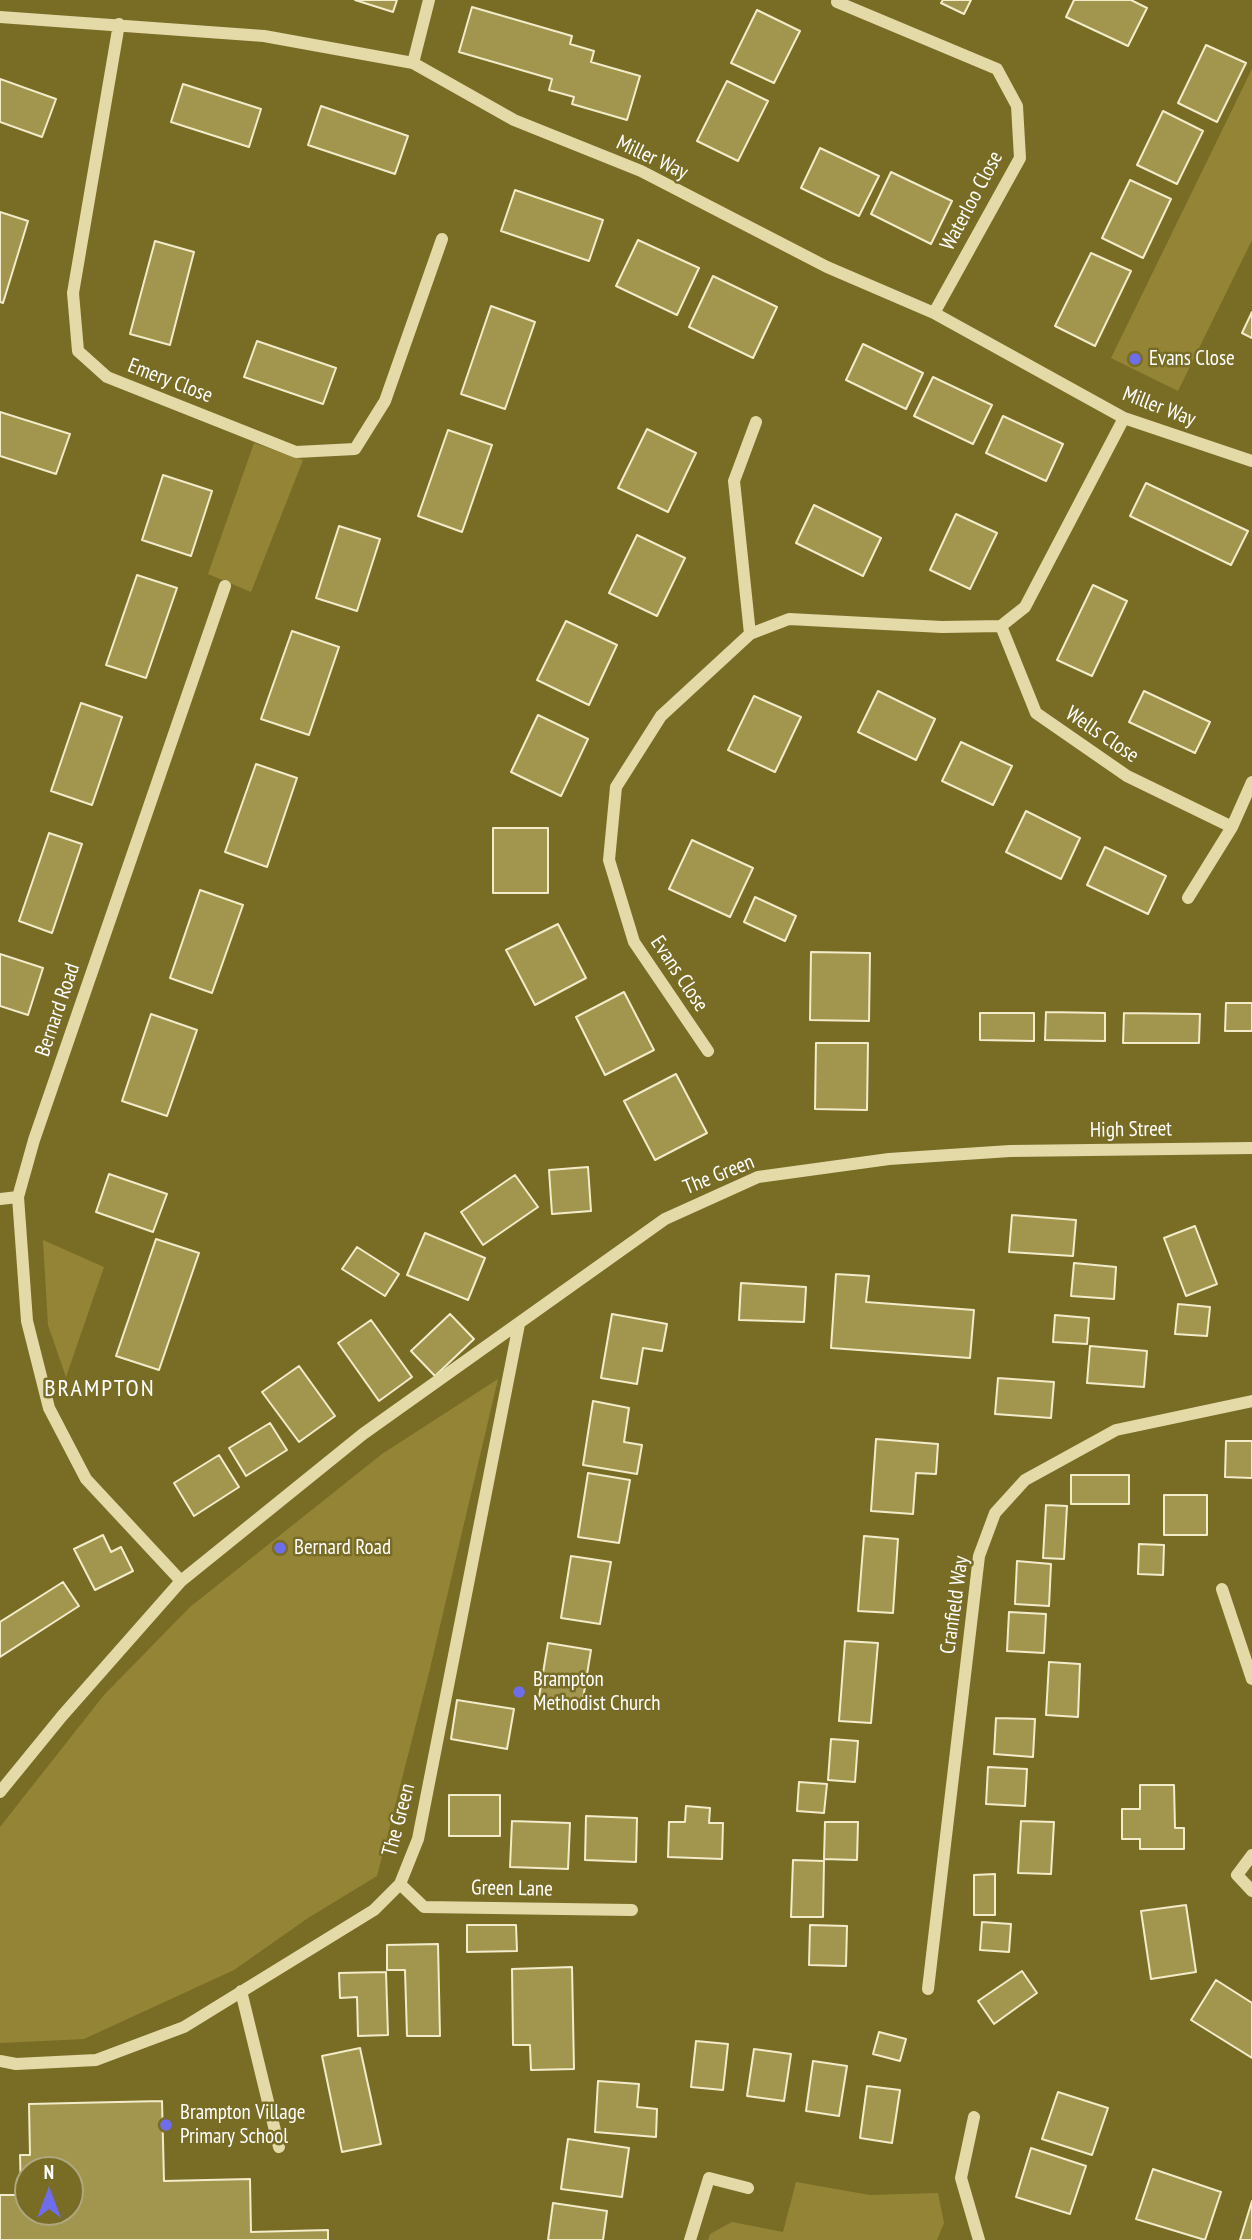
<!DOCTYPE html>
<html>
<head>
<meta charset="utf-8">
<style>
  body { margin:0 }
  #map { position:relative; width:1252px; height:2240px; overflow:hidden; background:#796d26; font-family:"PT Sans Narrow",sans-serif }
  canvas { display:block }
  .north { position:absolute; left:14px; top:2156px; width:70px; height:70px; box-sizing:border-box; background:#796d26; border:2px solid #afa77d; border-radius:50%; rotate:0deg; font-size:19px; font-weight:700; line-height:28px; text-align:center; color:#fff }
  .north::after { content:''; display:block; margin:auto; width:24px; height:32px; background:#6e6dec; clip-path:polygon(50% 0,100% 100%,50% 72%,0 100%) }
</style>
</head>
<body>
<div id="map">
<canvas width="1252" height="2240"></canvas>
<div class="north">N</div>
</div>
<script>
const g = document.querySelector('canvas').getContext('2d');
g.lineJoin = 'round';
function fill(path, color) {
  g.fillStyle = color;
  g.fill(path, 'evenodd');
}
function poly(rows) {
  const path = new Path2D();
  for (const r of rows) {
    path.moveTo(r[0], r[1]);
    for (let i = 2; i < r.length; i += 2) path.lineTo(r[i], r[i + 1]);
  }
  return path;
}
function strokePath(path, color, width, dash) {
  g.strokeStyle = color;
  g.lineWidth = width;
  g.lineCap = dash ? 'butt' : 'round';
  g.setLineDash(dash || []);
  g.stroke(path);
}
function label(font, color, halo, rows, align = 'center') {
  g.font = font + ' "PT Sans Narrow",sans-serif';
  g.lineWidth = 5;
  g.setLineDash([]);
  g.textBaseline = 'middle';
  g.strokeStyle = halo;
  g.fillStyle = color;
  for (const [text, x, y, turn = 0] of rows) {
    g.save();
    g.translate(x, y);
    g.rotate((+turn || 0) * Math.PI / 180);
    g.textAlign = isNaN(turn) ? turn : align;
    if (halo) g.strokeText(text, 0, 0);
    g.fillText(text, 0, 0);
    g.restore();
  }
}
fill(poly([
  [1252,69,1252,240,1178,391,1111,358],
  [254,443,303,460,251,592,208,574],
  [43,1240,104,1267,66,1377,48,1325],
  [498,1379,428,1677,377,1876,308,1918,234,1970,84,2039,0,2043,0,1827,104,1695,190,1607,382,1454],
  [796,2182,870,2195,938,2193,944,2223,937,2240,708,2240,710,2234,732,2222,783,2232]
]), '#948536');
const building = poly([
  [355,0,397,0,393,12,355,0],
  [943,0,971,0,964,14,941,3,943,0],
  [1074,0,1131,0,1147,8,1128,46,1066,17,1074,0],
  [472,7,572,36,570,44,594,51,591,62,640,76,627,120,572,104,574,97,549,90,552,79,459,52,472,7],
  [757,10,800,31,774,83,731,63,757,10],
  [1206,45,1246,63,1217,122,1178,103,1206,45],
  [0,79,56,99,42,137,0,122,0,79],
  [727,81,768,101,738,161,697,141,727,81],
  [183,84,261,109,249,147,171,122,183,84],
  [321,106,408,136,395,174,308,145,321,106],
  [1163,111,1203,131,1177,184,1137,165,1163,111],
  [820,148,879,176,859,216,801,188,820,148],
  [891,172,952,201,931,244,871,214,891,172],
  [1130,180,1171,199,1143,258,1102,238,1130,180],
  [515,190,603,220,589,261,501,231,515,190],
  [0,212,28,221,3,303,0,302,0,212],
  [638,240,699,268,677,315,616,286,638,240],
  [155,241,194,252,170,345,130,334,155,241],
  [1091,253,1131,271,1095,346,1055,326,1091,253],
  [713,276,777,307,753,358,689,327,713,276],
  [491,306,535,322,505,409,461,394,491,306],
  [1252,312,1252,338,1242,333,1252,312],
  [257,341,336,368,323,404,244,377,257,341],
  [863,344,923,373,906,409,846,380,863,344],
  [933,377,992,405,973,444,914,416,933,377],
  [0,412,70,434,56,474,0,456,0,412],
  [1003,416,1063,444,1046,481,986,453,1003,416],
  [647,429,696,453,668,512,618,488,647,429],
  [448,430,492,445,462,532,418,516,448,430],
  [163,475,212,491,191,556,142,540,163,475],
  [1146,483,1248,531,1231,565,1130,516,1146,483],
  [814,505,881,538,863,576,796,543,814,505],
  [956,514,997,533,970,589,930,570,956,514],
  [339,526,380,539,357,611,316,598,339,526],
  [637,535,685,558,657,616,609,593,637,535],
  [137,575,177,588,146,678,106,665,137,575],
  [1093,585,1127,601,1092,676,1057,660,1093,585],
  [566,621,617,645,589,705,537,680,566,621],
  [292,631,339,647,309,735,261,719,292,631],
  [878,691,935,719,916,760,858,732,878,691],
  [1144,691,1210,722,1195,753,1129,722,1144,691],
  [754,696,801,717,775,772,728,750,754,696],
  [81,703,122,717,92,805,51,791,81,703],
  [538,715,588,739,561,796,511,772,538,715],
  [961,742,1012,766,993,805,942,781,961,742],
  [256,764,297,778,267,867,225,852,256,764],
  [1026,811,1080,838,1061,879,1006,852,1026,811],
  [493,828,548,828,548,893,493,893,493,828],
  [49,833,82,844,52,933,19,921,49,833],
  [692,840,753,868,730,917,669,889,692,840],
  [1105,847,1166,876,1148,914,1087,885,1105,847],
  [200,890,243,905,212,993,170,978,200,890],
  [755,897,796,916,785,941,744,922,755,897],
  [558,924,586,978,535,1005,506,950,558,924],
  [811,952,870,953,869,1021,810,1020,811,952],
  [0,954,43,968,28,1015,0,1006,0,954],
  [624,992,654,1050,605,1075,576,1017,624,992],
  [1226,1003,1252,1003,1252,1031,1225,1031,1226,1003],
  [1046,1012,1105,1013,1105,1041,1045,1040,1046,1012],
  [980,1013,1034,1013,1034,1041,980,1040,980,1013],
  [1124,1013,1200,1014,1199,1043,1123,1043,1124,1013],
  [151,1014,197,1030,167,1116,122,1101,151,1014],
  [816,1043,868,1043,867,1110,815,1109,816,1043],
  [676,1074,707,1133,655,1160,624,1101,676,1074],
  [588,1167,591,1211,552,1214,549,1170,588,1167],
  [109,1174,167,1194,153,1232,96,1212,109,1174],
  [515,1175,538,1207,483,1245,461,1212,515,1175],
  [1012,1215,1076,1220,1073,1256,1009,1252,1012,1215],
  [1195,1226,1217,1284,1186,1296,1164,1238,1195,1226],
  [425,1233,485,1258,468,1300,407,1275,425,1233],
  [156,1239,199,1253,159,1370,116,1356,156,1239],
  [357,1247,399,1274,385,1296,342,1269,357,1247],
  [1074,1263,1116,1267,1114,1299,1071,1296,1074,1263],
  [836,1274,869,1276,866,1302,974,1310,970,1358,831,1348,836,1274],
  [741,1283,806,1287,804,1322,739,1320,741,1283],
  [1178,1304,1210,1307,1207,1336,1175,1334,1178,1304],
  [450,1314,474,1339,435,1376,411,1351,450,1314],
  [612,1314,667,1324,662,1351,643,1348,637,1384,601,1378,612,1314],
  [1055,1315,1089,1318,1087,1344,1053,1342,1055,1315],
  [371,1320,412,1377,379,1401,338,1343,371,1320],
  [1090,1346,1147,1351,1144,1387,1087,1383,1090,1346],
  [299,1366,335,1416,299,1442,262,1392,299,1366],
  [998,1378,1054,1382,1051,1418,995,1414,998,1378],
  [593,1401,629,1408,624,1442,642,1445,637,1474,583,1465,593,1401],
  [270,1423,287,1450,246,1476,229,1448,270,1423],
  [876,1439,938,1444,936,1474,916,1473,913,1514,871,1511,876,1439],
  [1226,1441,1252,1441,1252,1478,1225,1477,1226,1441],
  [219,1455,239,1487,194,1516,174,1483,219,1455],
  [588,1473,630,1480,619,1543,578,1537,588,1473],
  [1071,1475,1129,1475,1129,1504,1071,1504,1071,1475],
  [1164,1495,1207,1495,1207,1535,1164,1535,1164,1495],
  [1046,1505,1067,1506,1064,1559,1043,1558,1046,1505],
  [103,1535,111,1552,121,1547,133,1571,95,1590,74,1549,103,1535],
  [864,1536,898,1539,893,1613,858,1611,864,1536],
  [1139,1544,1164,1545,1163,1575,1138,1574,1139,1544],
  [571,1556,611,1562,600,1624,561,1618,571,1556],
  [1017,1561,1051,1564,1049,1606,1015,1604,1017,1561],
  [63,1582,79,1606,0,1657,0,1622,63,1582],
  [1009,1612,1046,1614,1044,1653,1007,1651,1009,1612],
  [845,1641,878,1643,871,1723,839,1721,845,1641],
  [548,1643,591,1650,582,1705,539,1697,548,1643],
  [1049,1662,1080,1664,1078,1717,1046,1715,1049,1662],
  [457,1700,514,1709,507,1749,451,1739,457,1700],
  [996,1718,1035,1719,1033,1757,994,1754,996,1718],
  [831,1739,858,1741,855,1782,828,1780,831,1739],
  [988,1767,1027,1769,1025,1806,986,1804,988,1767],
  [799,1782,827,1784,824,1813,797,1811,799,1782],
  [1140,1785,1174,1785,1175,1828,1184,1828,1184,1849,1140,1849,1140,1839,1122,1839,1122,1809,1140,1809,1140,1785],
  [449,1795,500,1795,500,1836,449,1836,449,1795],
  [686,1806,710,1808,709,1823,723,1823,722,1859,668,1857,669,1822,685,1822,686,1806],
  [586,1816,637,1818,636,1862,585,1860,586,1816],
  [512,1821,570,1823,568,1869,510,1867,512,1821],
  [1021,1821,1054,1822,1051,1874,1018,1873,1021,1821],
  [825,1822,858,1822,857,1860,824,1859,825,1822],
  [793,1860,824,1861,823,1917,791,1917,793,1860],
  [995,1874,995,1915,974,1915,974,1875,995,1874],
  [1186,1905,1196,1972,1151,1979,1141,1911,1186,1905],
  [982,1922,1011,1924,1009,1952,980,1950,982,1922],
  [467,1925,516,1925,517,1951,467,1952,467,1925],
  [810,1925,847,1926,846,1966,809,1965,810,1925],
  [438,1944,440,2036,407,2036,405,1970,387,1970,387,1945,438,1944],
  [572,1967,574,2069,531,2070,530,2045,513,2045,512,1969,572,1967],
  [1022,1971,1037,1993,994,2024,978,2001,1022,1971],
  [386,1972,388,2035,358,2036,357,1997,340,1998,339,1973,386,1972],
  [1216,1980,1252,2003,1252,2058,1191,2020,1216,1980],
  [879,2032,906,2039,900,2061,873,2054,879,2032],
  [696,2041,728,2044,723,2090,691,2087,696,2041],
  [360,2048,381,2144,342,2152,322,2056,360,2048],
  [754,2049,791,2054,784,2101,747,2096,754,2049],
  [813,2061,847,2066,839,2116,806,2111,813,2061],
  [598,2081,639,2084,637,2107,657,2109,656,2137,595,2132,598,2081],
  [867,2086,900,2090,892,2143,860,2138,867,2086],
  [1058,2092,1108,2108,1092,2155,1042,2139,1058,2092],
  [162,2101,164,2181,250,2179,251,2232,328,2230,328,2240,0,2240,0,2195,21,2195,20,2155,30,2155,29,2104,162,2101],
  [28,2170,70,2170,70,2212,28,2212,28,2170],
  [568,2139,629,2148,622,2197,561,2189,568,2139],
  [1031,2148,1086,2166,1070,2214,1016,2197,1031,2148],
  [1153,2169,1221,2192,1205,2240,1136,2219,1153,2169],
  [1252,2201,1252,2240,1240,2240,1252,2201],
  [553,2203,607,2211,603,2240,548,2240,553,2203]
]);
fill(building, '#a2954e');
strokePath(building, '#f3eccb', 2);
strokePath(poly([
  [837,2,997,69,1017,106,1020,158,934,313],
  [0,17,264,36,413,63,514,120,641,171,827,267,934,313,1124,418,1252,461],
  [119,24,73,293,78,351,107,377,296,452,355,449,385,401,442,239],
  [413,63,429,0],
  [1001,626,1036,713,1127,776,1232,827],
  [750,634,734,481,756,422],
  [1188,898,1232,827,1252,782],
  [708,1051,634,942,609,860,616,787,661,716,750,634,789,619,942,627,1001,626,1025,607,1124,418],
  [0,1199,18,1197],
  [181,1581,86,1479,49,1408,27,1321,18,1197,34,1140,225,586],
  [1222,1589,1252,1679],
  [0,1792,62,1716,181,1581,363,1434,665,1219,758,1177,889,1159,1010,1151,1252,1148],
  [1252,1855,1237,1875,1252,1891],
  [400,1884,424,1907,632,1910],
  [928,1989,979,1556,995,1513,1025,1480,1116,1430,1252,1401],
  [241,1991,279,2147],
  [0,2061,16,2064,96,2060,184,2027,374,1910,400,1884,418,1839,519,1324],
  [974,2117,961,2178,979,2240],
  [690,2240,709,2178,748,2188]
]), '#e3daa8', 12);
for (const [x, y, r, color] of [
  [1135,359,7,"#6e6dec"],
  [280,1548,7,"#6e6dec"],
  [519,1692,7,"#6e6dec"],
  [166,2125,7,"#6e6dec"]
]) {
  const dot = new Path2D();
  dot.arc(x, y, r, 0, 2 * Math.PI);
  g.fillStyle = color;
  g.fill(dot);
  strokePath(dot, '#796d26', 2.5);
}
label('21px', '#fff', '#796d26', [
  ["Miller Way",652,158,25],
  ["Waterloo Close",972,201,-62],
  ["Emery Close",170,381,21],
  ["Miller Way",1159,407,21],
  ["Wells Close",1102,735,34],
  ["Evans Close",679,974,56],
  ["Bernard Road",58,1010,-71],
  ["High Street",1131,1130,-1],
  ["The Green",719,1175,-22],
  ["Cranfield Way",955,1605,-82],
  ["The Green",399,1820,-75],
  ["Green Lane",512,1889,1]
]);
label('21px', '#fff', '#796d26', [
  ["Evans Close",1149,359],
  ["Bernard Road",294,1548],
  ["Brampton",533,1680],
  ["Methodist Church",533,1704],
  ["Brampton Village",180,2113],
  ["Primary School",180,2137]
], 'left');
g.letterSpacing = '2px';
label('24px', '#fff', '#796d26', [
  ["BRAMPTON",100,1389]
]);
g.letterSpacing = '0px';
</script>
</body>
</html>
